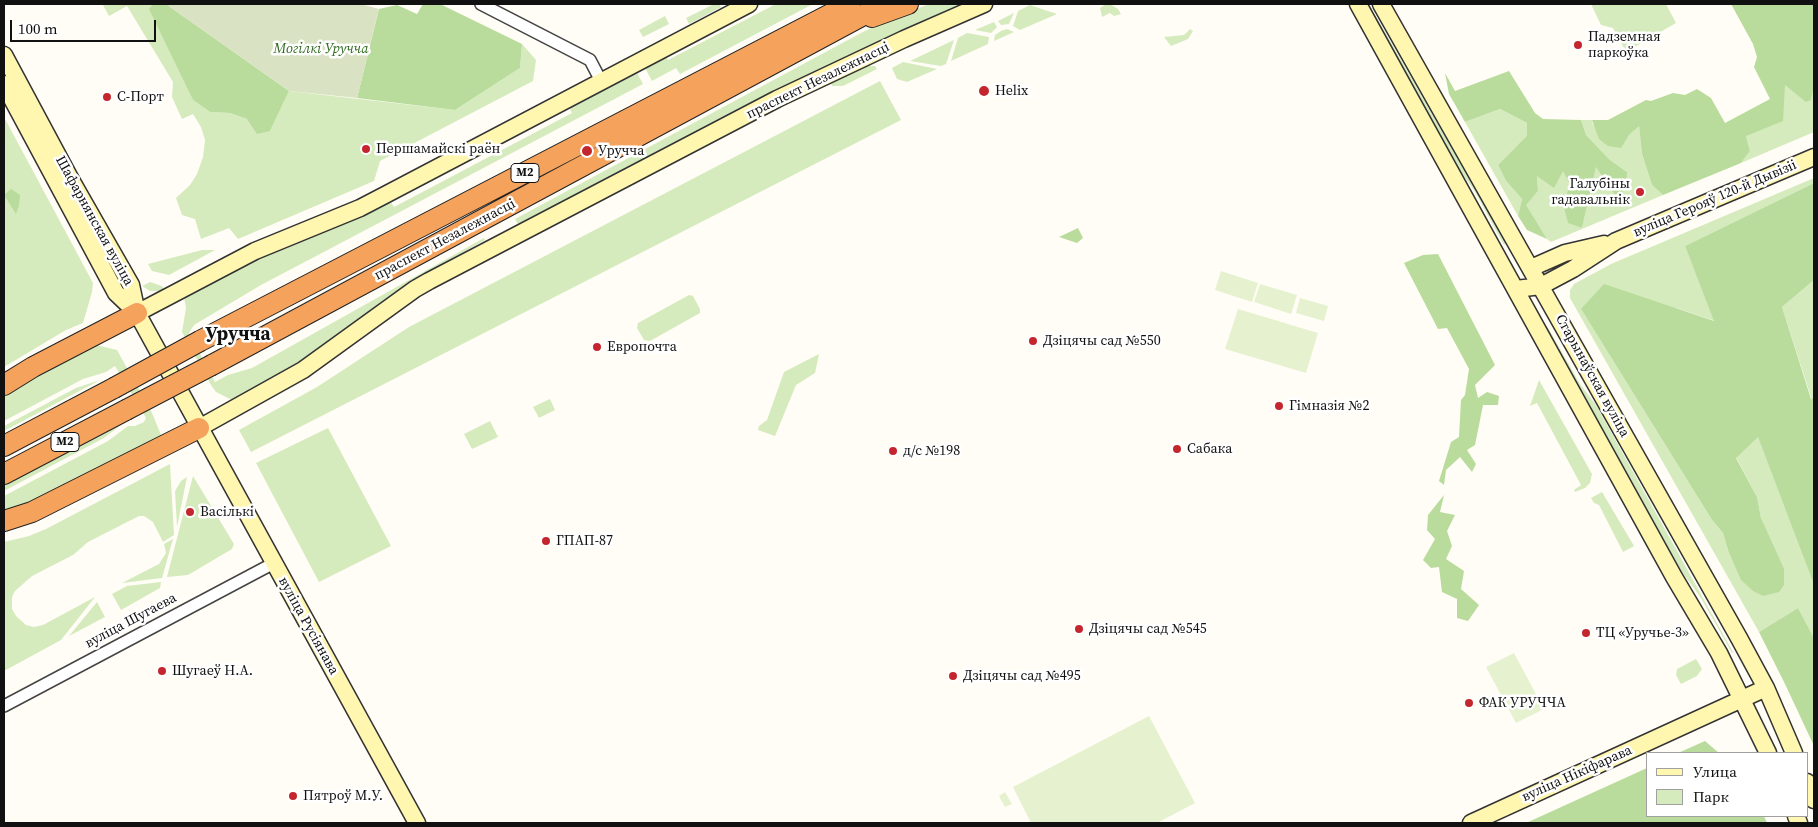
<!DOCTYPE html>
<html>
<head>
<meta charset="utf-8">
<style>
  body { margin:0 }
  #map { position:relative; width:1818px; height:827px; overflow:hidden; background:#fffdf5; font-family:"Source Serif 4",serif }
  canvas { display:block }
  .frame { position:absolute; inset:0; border:5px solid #111; pointer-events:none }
  .legend { position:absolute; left:1646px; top:752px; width:162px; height:65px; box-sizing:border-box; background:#fff; border:1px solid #a0a0a0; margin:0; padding:6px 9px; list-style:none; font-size:15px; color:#111 }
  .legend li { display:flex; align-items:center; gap:10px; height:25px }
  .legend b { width:25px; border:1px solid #a0a0a0 }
  .scale { position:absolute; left:10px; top:20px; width:146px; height:22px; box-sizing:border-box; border:2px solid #111; border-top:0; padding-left:6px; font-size:15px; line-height:18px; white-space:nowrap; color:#111; -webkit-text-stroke:4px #fff; paint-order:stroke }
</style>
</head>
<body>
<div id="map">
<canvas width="1818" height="827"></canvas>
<div class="frame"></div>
<ul class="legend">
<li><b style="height:6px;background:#fff6b0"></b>Улица</li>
<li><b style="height:14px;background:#d5ebbd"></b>Парк</li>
</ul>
<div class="scale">100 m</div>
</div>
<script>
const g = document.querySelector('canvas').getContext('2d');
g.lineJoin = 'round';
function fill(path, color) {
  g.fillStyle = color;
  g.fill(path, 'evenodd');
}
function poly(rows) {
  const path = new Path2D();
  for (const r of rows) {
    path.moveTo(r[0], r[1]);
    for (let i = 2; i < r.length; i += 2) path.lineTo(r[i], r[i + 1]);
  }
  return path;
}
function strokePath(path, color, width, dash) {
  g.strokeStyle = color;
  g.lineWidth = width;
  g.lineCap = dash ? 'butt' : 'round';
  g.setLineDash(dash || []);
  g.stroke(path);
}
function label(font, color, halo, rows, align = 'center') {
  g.font = font + ' "Source Serif 4",serif';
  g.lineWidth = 5;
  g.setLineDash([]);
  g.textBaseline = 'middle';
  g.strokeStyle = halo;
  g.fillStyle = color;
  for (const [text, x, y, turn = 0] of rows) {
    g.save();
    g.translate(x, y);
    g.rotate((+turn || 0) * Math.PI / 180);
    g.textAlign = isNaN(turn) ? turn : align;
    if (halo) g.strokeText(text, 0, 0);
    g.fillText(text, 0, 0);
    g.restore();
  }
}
fill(poly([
  [105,4,153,4,193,100,210,112,230,113,247,119,270,131,289,91,455,110,520,68,522,44,536,60,533,81,380,161,374,181,238,239,229,228,201,239,195,219,182,215,176,198,190,185,197,174,203,157,205,140,201,127,193,114,182,119,172,97,173,82,127,6,109,16,103,5],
  [714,4,719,4,721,7,689,24,686,18],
  [776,4,813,4,680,74,676,68,652,81,644,66,665,54,668,60],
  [929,4,972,4,902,35,877,43,811,73,519,226,515,219,861,33,888,20],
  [1106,4,1110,4,1118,9,1121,14,1114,16,1110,13,1102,17,1100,8],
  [1365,4,1369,4,1506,243,1504,245,1474,190,1455,164],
  [1591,4,1666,4,1676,23,1626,52,1613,28,1601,25],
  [1030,5,1057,14,1020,30,1013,26,1018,11],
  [1014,13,1009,24,1001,25,998,21],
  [665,16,669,24,643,37,639,30],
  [994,22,997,27,991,33,975,30],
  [1007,29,1014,32,994,41,995,35,1001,31],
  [1190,29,1193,31,1188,39,1171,46,1164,37,1184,35],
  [967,33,989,37,988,44,951,61,958,38],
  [954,40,946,64,941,66,910,61],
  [903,62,937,69,907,82,897,79,892,68],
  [867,66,875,66,877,69,843,86,832,86,831,82],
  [636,71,643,84,261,285,194,325,189,333,215,382,228,375,252,368,484,238,485,240,410,282,380,303,306,364,232,400,216,392,211,385,182,332,186,308,184,297,241,265,390,201,394,207,572,113,569,106],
  [880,81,901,120,251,452,239,430,317,387,409,327],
  [1785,85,1814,89,1814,132,1741,163,1750,151,1746,136],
  [1500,109,1527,123,1528,136,1498,165,1506,181,1522,199,1518,216,1465,122],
  [4,117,93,283,92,292,83,323,66,330,4,367],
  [1581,120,1592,120,1593,125,1629,135,1639,125,1642,154,1652,185,1663,195,1551,242,1547,239,1525,205,1538,191,1537,176,1563,170,1569,183,1564,209,1568,222,1582,228,1596,166,1627,172,1610,160,1586,135],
  [1814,178,1814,183,1685,246,1715,321,1676,308,1581,309,1712,520,1723,533,1728,550,1770,540,1761,518,1757,497,1736,457,1758,436,1814,585,1814,638,1798,608,1759,632,1570,298,1570,290,1574,284,1611,264],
  [202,250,215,250,169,275,152,271,148,264],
  [1814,280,1814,398,1812,400,1782,307],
  [150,282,162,286,164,289,159,291,150,291,142,286],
  [689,295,693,296,700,309,700,313,650,341,644,340,637,328,638,323],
  [1547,326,1580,384,1596,405,1733,652,1732,653,1701,598,1682,572,1544,327],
  [96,345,117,350,152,413,161,435,31,502,4,512,4,496,108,441,128,426,135,426,144,422,146,418,115,366,106,372,83,379,4,421,4,393],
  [819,354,815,373,796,385,775,436,758,430,759,426,767,420,784,372],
  [100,380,4,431,4,426,76,388],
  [1539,380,1592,474,1590,483,1585,488,1575,492,1574,490,1581,485,1537,403,1530,406],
  [550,399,555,410,539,418,533,407],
  [490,421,498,437,472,449,464,434],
  [121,425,104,438,4,491,4,486],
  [328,428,391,546,319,582,256,463],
  [170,464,174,535,163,542,153,522,144,516,139,516,88,542,73,555,32,576,15,591,12,597,12,609,16,616,26,625,34,627,43,625,95,597,61,640,4,671,4,542,29,536,46,529],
  [193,476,234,544,232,549,188,575,167,577],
  [187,477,177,527,175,491,181,481],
  [1602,492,1634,546,1623,552,1599,505,1594,503,1591,498],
  [173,539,162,578,122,583,159,564,166,553,164,544],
  [161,582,160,588,121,610,112,594,127,586],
  [97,602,105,617,69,636],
  [1696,659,1702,669,1697,676,1681,684,1676,675,1677,669]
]), '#d5ebbd');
fill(poly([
  [153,4,166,4,289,91,270,131,257,134,247,119,230,113,210,112,193,100,149,9],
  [423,4,440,4,522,44,520,68,455,110,357,98,379,9,397,5,417,14],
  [1731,4,1814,4,1814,91,1813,90,1811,100,1806,102,1785,85,1783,121,1746,136,1750,151,1741,163,1663,195,1652,185,1642,154,1639,126,1629,135,1621,148,1608,146,1599,139,1592,120,1608,120,1646,100,1651,101,1673,93,1685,95,1697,89,1711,98,1725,123,1770,99,1754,67,1757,57,1753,44],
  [1509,71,1535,113,1543,119,1581,120,1586,135,1610,160,1627,172,1626,187,1617,198,1596,167,1582,228,1568,223,1564,209,1569,183,1563,171,1554,188,1537,176,1538,191,1526,205,1547,239,1527,230,1518,216,1522,199,1506,181,1498,165,1527,136,1527,123,1500,109,1465,122,1449,94,1445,73,1455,91],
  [1814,183,1814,280,1782,307,1811,399,1814,398,1814,585,1758,437,1736,458,1757,497,1761,518,1784,569,1784,585,1779,592,1763,596,1753,591,1741,580,1728,550,1723,533,1712,520,1581,309,1604,284,1714,321,1685,246],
  [11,189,20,195,19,205,16,214,4,195],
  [1078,228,1083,238,1077,243,1059,237],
  [1438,254,1495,365,1475,385,1478,398,1487,392,1499,396,1498,405,1483,405,1475,445,1467,450,1476,464,1472,472,1460,457,1446,470,1444,485,1439,481,1451,442,1459,437,1461,400,1465,395,1469,369,1447,328,1438,329,1404,263,1423,255],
  [1444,495,1440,512,1455,515,1447,531,1452,546,1446,559,1464,571,1461,589,1479,605,1468,621,1457,618,1457,599,1442,592,1439,567,1431,568,1423,560,1435,539,1427,530,1428,515],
  [1798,608,1814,638,1814,746,1785,684,1759,632],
  [1705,741,1719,753,1678,753],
  [1647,768,1647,816,1764,816,1767,823,1526,823]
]), '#b9dc9c');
fill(poly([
  [166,4,361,4,379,9,357,98,289,91]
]), '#d9e3c4');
fill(poly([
  [1221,271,1258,283,1252,302,1215,290],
  [1260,284,1297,295,1291,314,1254,302],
  [1300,298,1328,306,1324,321,1296,313],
  [1238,309,1318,333,1306,373,1225,349],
  [1514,653,1544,709,1516,723,1486,667],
  [1149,716,1195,803,1157,823,1031,823,1013,787],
  [1005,792,1012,804,1005,807,999,796]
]), '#e6f2cf');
const street = poly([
  [481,4,590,60,601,81],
  [4,706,274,563]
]);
const secondary = poly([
  [1358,4,1674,577,1719,653,1768,753],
  [1381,4,1739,638,1766,688,1794,753],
  [4,55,71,180,131,285,137,313,417,823],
  [4,84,116,293,137,313],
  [1531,268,1565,253,1604,244],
  [1516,289,1541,286,1573,269,1616,241,1814,157],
  [137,313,255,251,360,208,385,195,749,4],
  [199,428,303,370,415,289,429,281,777,99,904,39,984,4],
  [1807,782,1814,800],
  [1796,816,1799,823],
  [1471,823,1766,688]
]);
const highway = poly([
  [872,17,908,4],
  [200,341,850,4],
  [212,365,884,4],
  [4,385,33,367,137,313],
  [4,446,114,388],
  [4,474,126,410],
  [4,521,32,512,199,428]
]);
strokePath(street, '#444', 14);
strokePath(secondary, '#333', 19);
strokePath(highway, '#222', 22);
strokePath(street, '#fff', 11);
strokePath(secondary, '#fff6b0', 16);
strokePath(highway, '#f5a25d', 20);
const highwayBridge = poly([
  [114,388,200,341],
  [126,410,212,365]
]);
strokePath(highwayBridge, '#222', 22, []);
strokePath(highwayBridge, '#f5a25d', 20);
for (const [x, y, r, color] of [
  [1578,45,5,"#c4262e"],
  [984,91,6,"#c4262e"],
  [107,97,5,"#c4262e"],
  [366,149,5,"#c4262e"],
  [587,151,6,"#c4262e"],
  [1640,192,5,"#c4262e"],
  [1033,341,5,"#c4262e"],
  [597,347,5,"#c4262e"],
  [1279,406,5,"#c4262e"],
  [1177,449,5,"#c4262e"],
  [893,451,5,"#c4262e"],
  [190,512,5,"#c4262e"],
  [546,541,5,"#c4262e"],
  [1079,629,5,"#c4262e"],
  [1586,633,5,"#c4262e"],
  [162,671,5,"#c4262e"],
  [953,676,5,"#c4262e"],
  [1469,703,5,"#c4262e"],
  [293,796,5,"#c4262e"]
]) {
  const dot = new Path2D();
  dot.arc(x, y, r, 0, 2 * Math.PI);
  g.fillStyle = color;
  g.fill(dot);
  strokePath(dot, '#fff', 2);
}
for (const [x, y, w] of [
  [525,173,28],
  [65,442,28]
]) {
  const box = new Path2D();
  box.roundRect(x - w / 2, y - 9.5, w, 19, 4);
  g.fillStyle = '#fff';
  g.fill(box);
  strokePath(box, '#111', 1);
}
label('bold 12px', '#111', null, [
  ["М2",525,173],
  ["М2",65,442]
]);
label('14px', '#111', '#fff', [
  ["Падземная",1588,37],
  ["паркоўка",1588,53],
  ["Helix",995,91],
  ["С-Порт",117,97],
  ["Першамайскі раён",376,149],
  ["Уручча",598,151],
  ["Галубіны",1630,184,"right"],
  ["гадавальнік",1630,200,"right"],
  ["Дзіцячы сад №550",1043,341],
  ["Европочта",607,347],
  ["Гімназія №2",1289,406],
  ["Сабака",1187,449],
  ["д/с №198",903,451],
  ["Васількі",200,512],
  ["ГПАП-87",556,541],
  ["Дзіцячы сад №545",1089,629],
  ["ТЦ «Уручье-3»",1596,633],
  ["Шугаеў Н.А.",172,671],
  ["Дзіцячы сад №495",963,676],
  ["ФАК УРУЧЧА",1479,703],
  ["Пятроў М.У.",303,796]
], 'left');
label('italic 14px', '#2f6b1f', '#fff', [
  ["Могілкі Уручча",321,49]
]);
label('14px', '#111', '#fff', [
  ["праспект Незалежнасці",818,81,-26],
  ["вуліца Герояў 120-й Дывізіі",1715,199,-23],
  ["Шафарнянская вуліца",94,221,61],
  ["праспект Незалежнасці",445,240,-28],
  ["Старынаўская вуліца",1592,376,61],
  ["вуліца Шугаева",131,621,-28],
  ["вуліца Русіянава",308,626,61],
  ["вуліца Нікіфарава",1577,774,-24]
]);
label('bold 19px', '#111', '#fff', [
  ["Уручча",238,335]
]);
</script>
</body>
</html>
